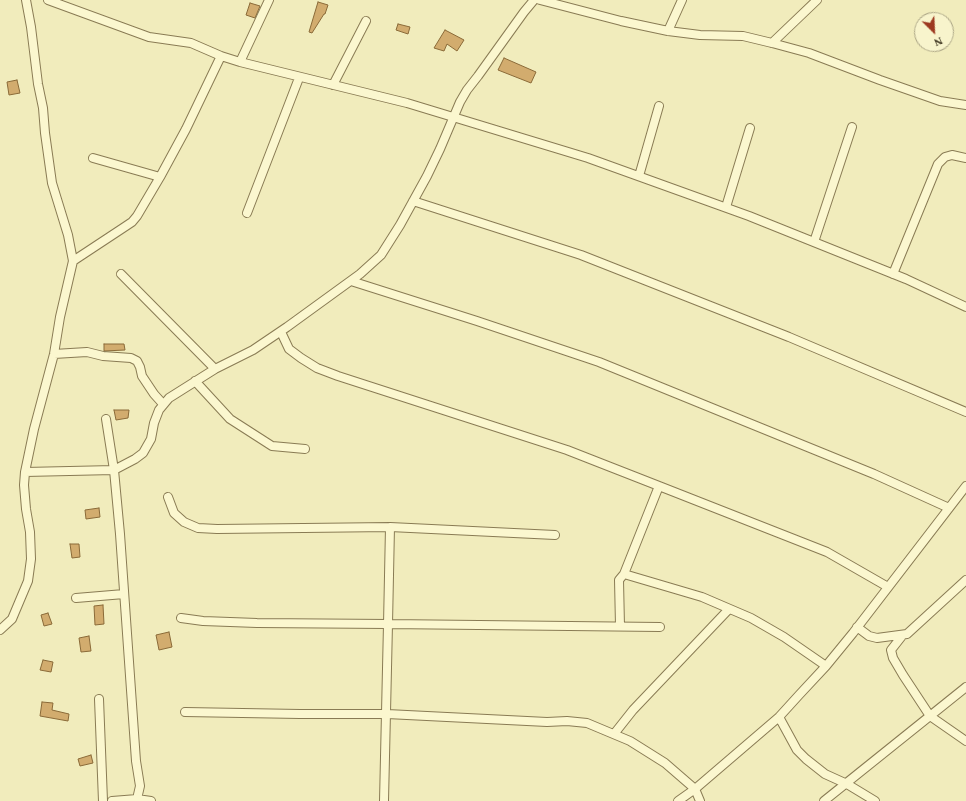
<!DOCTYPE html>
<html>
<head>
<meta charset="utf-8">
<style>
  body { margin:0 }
  #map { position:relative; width:966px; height:801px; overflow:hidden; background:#f1ecbc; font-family:"Times New Roman",serif }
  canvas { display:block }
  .north { position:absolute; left:914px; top:12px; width:40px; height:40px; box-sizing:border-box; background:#f8f4cc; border:1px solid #aba585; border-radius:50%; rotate:156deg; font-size:11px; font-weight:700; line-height:16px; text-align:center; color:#372e1a }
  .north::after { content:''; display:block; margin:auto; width:14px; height:18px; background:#9d3920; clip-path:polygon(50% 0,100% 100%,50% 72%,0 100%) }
</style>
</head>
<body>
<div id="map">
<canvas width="966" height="801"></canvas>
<div class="north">N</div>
</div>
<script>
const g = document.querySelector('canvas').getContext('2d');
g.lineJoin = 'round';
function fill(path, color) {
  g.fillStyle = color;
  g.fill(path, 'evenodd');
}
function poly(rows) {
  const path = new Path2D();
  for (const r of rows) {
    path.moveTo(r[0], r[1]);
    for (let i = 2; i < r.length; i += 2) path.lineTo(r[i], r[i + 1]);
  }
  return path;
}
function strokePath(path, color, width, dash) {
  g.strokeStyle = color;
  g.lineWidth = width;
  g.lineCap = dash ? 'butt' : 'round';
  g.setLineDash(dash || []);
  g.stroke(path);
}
const building = poly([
  [318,2,328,5,325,14,324,14,312,33,309,32,318,2],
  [250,3,260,6,255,18,246,15,250,3],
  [398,24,410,27,408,34,396,30,398,24],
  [445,30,464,40,457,51,447,44,444,51,434,48,445,30],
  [504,58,536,72,531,83,498,70,504,58],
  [17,80,20,93,9,95,7,82,17,80],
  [104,344,124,344,125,350,104,351,104,344],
  [114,410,129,410,128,418,116,420,114,410],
  [99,508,100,517,86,519,85,510,99,508],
  [70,544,79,544,80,557,72,558,70,544],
  [103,605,104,624,95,625,94,606,103,605],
  [48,613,52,624,44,626,41,615,48,613],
  [169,632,172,647,159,650,156,635,169,632],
  [89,636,91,651,81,652,79,638,89,636],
  [43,660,53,662,51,672,40,670,43,660],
  [42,702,53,703,52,710,69,714,68,721,40,716,42,702],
  [91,755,93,763,80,766,78,759,91,755]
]);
fill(building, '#d2ac6e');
strokePath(building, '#8a6a38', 1);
const minor = poly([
  [48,0,149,37,191,43,221,56,240,62,407,103,588,158,749,216,906,279,966,307],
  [540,0,621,21,668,31,700,35,743,36,772,43,809,53,880,80,940,101,966,105],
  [668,31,682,0],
  [772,43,817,0],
  [240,62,269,0],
  [333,85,366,21],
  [93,158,160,177],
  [639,176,659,106],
  [413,201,581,255,789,337,966,412],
  [726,207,750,128],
  [247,213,299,78],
  [814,242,852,127],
  [73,261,123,228,132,222,137,216,160,177,186,129,221,56],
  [121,274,215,369],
  [893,274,938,164,945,157,952,155,966,158],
  [351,281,477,321,599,362,874,474,949,508],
  [281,332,289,349,301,358,317,368,338,376,567,450,659,486,827,552,888,587],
  [54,354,87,352,103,356,131,358,137,361,140,367,142,376,154,394,163,404],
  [195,381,230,419,272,446,305,449],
  [106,419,114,470,120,534,136,761,140,786,137,799],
  [25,472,114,470,135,459,143,453,151,439,154,423,159,410,169,398,215,369,253,350,287,327,360,274,381,255,400,225,427,176,440,149,460,102,467,90,478,76,524,12,534,0],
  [168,497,174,513,184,522,198,528,217,529,390,527,555,535],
  [390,527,388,624,660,627],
  [624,574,702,597,751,618,784,637,826,666],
  [76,598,124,594],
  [181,618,203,621,257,623,388,624,384,801],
  [620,626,619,580,624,574,659,486],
  [857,627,869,636,877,638,907,634,966,580],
  [0,630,12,619,28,581,31,559,30,532,26,509,24,485,25,472,34,429,54,354,60,317,73,261,68,235,52,183,45,133,43,108,38,84,31,27,26,0],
  [902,636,891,650,893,658,903,675,930,716,966,741],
  [99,699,103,801],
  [185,712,300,714,387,714,547,722,567,721,587,723,630,741,665,763,695,789,700,801],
  [779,717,797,750,806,759,825,774,847,784,875,801],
  [614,734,633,710,729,609],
  [112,801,137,799,151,801],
  [678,801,695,789,779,717,799,695,826,666,853,633,966,486],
  [824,801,966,687]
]);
strokePath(minor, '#897b54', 10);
strokePath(minor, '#fbf7cf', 8);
</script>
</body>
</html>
